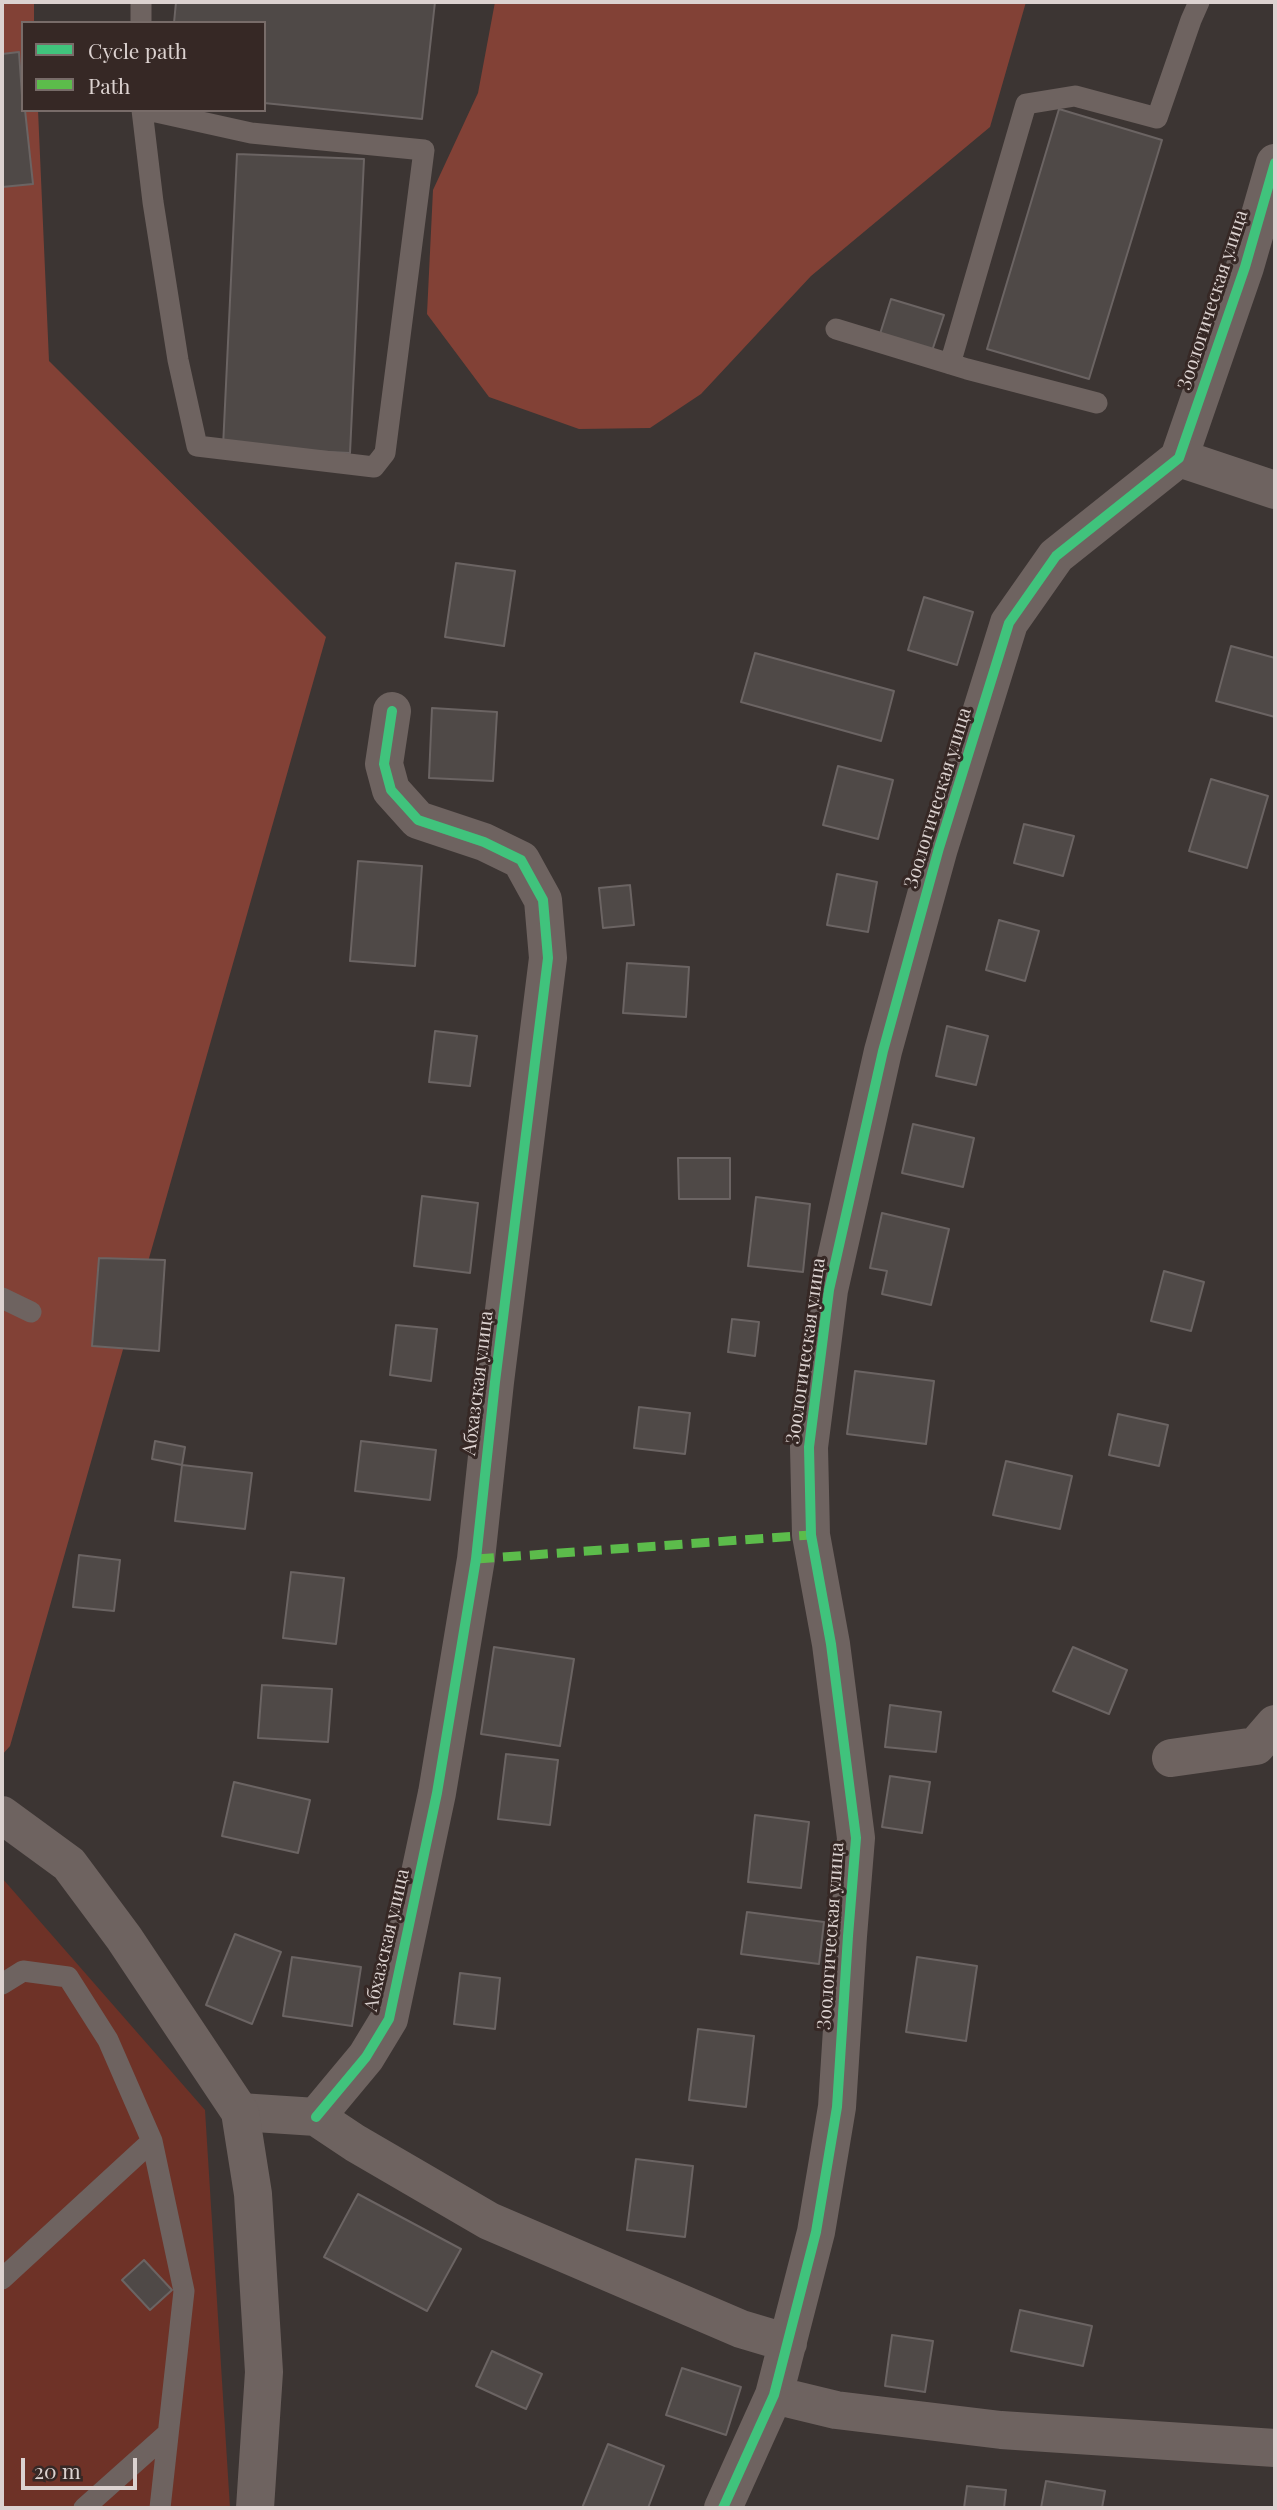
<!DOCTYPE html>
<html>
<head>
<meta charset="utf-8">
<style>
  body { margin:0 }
  #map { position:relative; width:1277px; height:2510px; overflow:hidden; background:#3c3533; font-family:"Playfair Display",serif }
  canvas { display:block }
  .frame { position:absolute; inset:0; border:4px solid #dcd2d0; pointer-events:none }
  .legend { position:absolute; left:21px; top:21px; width:245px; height:91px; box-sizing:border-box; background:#362825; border:2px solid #786c69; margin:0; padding:9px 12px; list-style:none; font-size:21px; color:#dcd2d0 }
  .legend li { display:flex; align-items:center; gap:14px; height:35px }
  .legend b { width:35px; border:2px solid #786c69 }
  .scale { position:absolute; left:21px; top:2458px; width:116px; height:32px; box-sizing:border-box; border:4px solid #dcd2d0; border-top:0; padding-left:9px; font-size:21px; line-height:24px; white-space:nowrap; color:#dcd2d0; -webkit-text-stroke:5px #362825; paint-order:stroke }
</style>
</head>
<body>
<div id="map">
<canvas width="1277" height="2510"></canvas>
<div class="frame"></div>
<ul class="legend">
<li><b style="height:9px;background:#40c37c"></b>Cycle path</li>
<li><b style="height:9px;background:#5cbc4b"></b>Path</li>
</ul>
<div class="scale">20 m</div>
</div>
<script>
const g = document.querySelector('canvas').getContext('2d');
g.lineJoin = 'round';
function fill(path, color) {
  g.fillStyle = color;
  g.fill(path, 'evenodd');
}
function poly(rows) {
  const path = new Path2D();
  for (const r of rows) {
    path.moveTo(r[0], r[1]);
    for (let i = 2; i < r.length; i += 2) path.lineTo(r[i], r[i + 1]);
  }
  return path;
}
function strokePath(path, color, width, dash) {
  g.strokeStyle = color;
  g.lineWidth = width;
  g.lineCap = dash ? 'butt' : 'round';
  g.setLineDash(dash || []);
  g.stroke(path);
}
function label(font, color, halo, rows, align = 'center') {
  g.font = font + ' "Playfair Display",serif';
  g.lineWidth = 6;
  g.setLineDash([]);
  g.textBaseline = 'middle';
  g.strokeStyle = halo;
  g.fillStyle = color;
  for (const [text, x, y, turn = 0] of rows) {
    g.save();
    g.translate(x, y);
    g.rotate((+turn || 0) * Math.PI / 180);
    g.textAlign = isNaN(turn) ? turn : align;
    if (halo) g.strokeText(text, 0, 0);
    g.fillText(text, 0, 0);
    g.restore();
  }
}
fill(poly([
  [2,1878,205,2110,230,2508,2,2508]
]), '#6e3227');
fill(poly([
  [2,2,34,2,34,23,23,23,23,110,38,110,49,361,326,637,10,1746,2,1755],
  [495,2,1026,2,990,127,811,276,701,394,650,428,579,429,489,397,427,314,433,190,478,93]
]), '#824136');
const building = poly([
  [176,2,435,2,422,119,264,103,264,23,174,23,176,2],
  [19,52,23,110,25,110,33,184,2,187,2,54,19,52],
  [1059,109,1162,140,1089,379,987,349,1059,109],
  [237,154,364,159,350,453,223,447,237,154],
  [891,299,944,315,932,351,880,334,891,299],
  [456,563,515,571,504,646,445,637,456,563],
  [924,597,973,612,957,665,908,650,924,597],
  [1231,646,1275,658,1275,717,1216,701,1231,646],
  [755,653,894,691,881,741,741,702,755,653],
  [432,708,497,712,493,781,429,778,432,708],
  [838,766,893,780,878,839,823,825,838,766],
  [1211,779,1268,796,1247,868,1189,851,1211,779],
  [1024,824,1074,836,1063,876,1014,863,1024,824],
  [358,861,422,866,415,966,350,961,358,861],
  [837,874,877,882,868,932,827,925,837,874],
  [630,885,634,925,603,928,599,888,630,885],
  [999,920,1039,931,1025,981,986,970,999,920],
  [627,963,689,967,686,1017,623,1013,627,963],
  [947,1026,988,1036,976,1085,936,1076,947,1026],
  [435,1031,477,1036,470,1086,429,1082,435,1031],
  [913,1124,974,1138,963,1187,902,1173,913,1124],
  [678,1158,730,1158,730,1199,679,1199,678,1158],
  [422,1196,478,1203,470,1273,414,1266,422,1196],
  [756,1197,810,1204,803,1272,748,1266,756,1197],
  [882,1213,949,1229,931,1305,882,1294,887,1271,870,1268,882,1213],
  [99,1258,165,1260,159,1351,92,1346,99,1258],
  [1164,1271,1204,1282,1191,1331,1151,1321,1164,1271],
  [732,1319,759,1322,755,1356,728,1352,732,1319],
  [396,1325,437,1329,431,1381,390,1375,396,1325],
  [855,1371,934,1381,926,1444,847,1434,855,1371],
  [639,1407,690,1413,685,1454,634,1448,639,1407],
  [1118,1414,1168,1425,1159,1466,1109,1455,1118,1414],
  [155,1441,185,1447,182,1465,152,1459,155,1441],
  [361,1441,436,1450,430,1500,355,1491,361,1441],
  [1006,1461,1072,1476,1060,1529,993,1515,1006,1461],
  [182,1465,252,1473,245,1529,175,1521,182,1465],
  [79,1555,120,1560,114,1611,73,1607,79,1555],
  [291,1572,344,1578,336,1644,283,1638,291,1572],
  [494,1647,574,1659,560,1746,481,1734,494,1647],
  [1073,1647,1127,1670,1109,1714,1053,1691,1073,1647],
  [262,1685,332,1689,328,1742,258,1738,262,1685],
  [890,1705,941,1712,936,1752,885,1747,890,1705],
  [506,1754,558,1760,550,1825,498,1819,506,1754],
  [890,1776,930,1782,922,1833,882,1827,890,1776],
  [234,1782,310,1800,298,1853,222,1836,234,1782],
  [755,1815,809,1822,801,1888,748,1882,755,1815],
  [747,1912,824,1922,819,1964,741,1954,747,1912],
  [235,1934,281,1952,252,2024,206,2005,235,1934],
  [292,1957,361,1967,352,2026,283,2016,292,1957],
  [917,1957,977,1966,966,2041,906,2032,917,1957],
  [460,1973,500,1978,495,2029,454,2024,460,1973],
  [698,2029,754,2036,746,2107,689,2100,698,2029],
  [636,2159,693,2166,685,2237,627,2230,636,2159],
  [358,2194,461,2249,427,2311,324,2257,358,2194],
  [144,2260,172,2290,150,2310,122,2280,144,2260],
  [1020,2310,1092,2326,1083,2366,1011,2351,1020,2310],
  [892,2335,933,2341,925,2392,885,2386,892,2335],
  [492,2351,542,2374,526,2409,476,2386,492,2351],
  [682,2368,741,2387,726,2435,666,2415,682,2368],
  [608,2444,664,2466,648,2508,582,2508,608,2444],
  [1046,2481,1105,2491,1102,2508,1041,2508,1046,2481],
  [967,2486,1006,2490,1004,2508,964,2508,967,2486]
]);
fill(building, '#4f4947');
strokePath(building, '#6b6463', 2);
strokePath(poly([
  [141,2,141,23],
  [142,110,153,202,178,360,197,446,374,467,385,453,424,150,251,133,147,110],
  [836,329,967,369,1097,403],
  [950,364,1026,104,1075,96,1157,118,1191,20,1199,2],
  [2,1298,31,1312],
  [2,1984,23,1971,68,1977,108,2040,152,2141,184,2291,160,2508],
  [2,2279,152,2141],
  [84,2508,167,2434]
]), '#6e6360', 21);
strokePath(poly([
  [1179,458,1275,490],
  [1171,1758,1256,1746,1275,1724],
  [240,2112,316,2117,355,2143,489,2221,741,2329,788,2343],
  [316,2117,366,2057,389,2019,437,1793,476,1559,495,1382,548,958,543,900,521,860,484,842,418,820,391,790,384,764,392,711],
  [774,2395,836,2410,1001,2430,1275,2448],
  [723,2508,774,2395,816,2232,837,2107,848,1936,856,1838,831,1644,811,1535,809,1447,829,1290,883,1051,939,848,1009,623,1056,556,1179,458,1245,267,1275,163]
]), '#6e6360', 38);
strokePath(poly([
  [2,1815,69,1864,124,1938,240,2112,253,2194,264,2372,255,2508]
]), '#6e6360', 38);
strokePath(poly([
  [476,1559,811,1535]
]), '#5cbc4b', 9, [18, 9]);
strokePath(poly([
  [316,2117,366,2057,389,2019,437,1793,476,1559,495,1382,548,958,543,900,521,860,484,842,418,820,391,790,384,764,392,711],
  [723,2508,774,2395,816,2232,837,2107,848,1936,856,1838,831,1644,811,1535,809,1447,829,1290,883,1051,939,848,1009,623,1056,556,1179,458,1245,267,1275,163]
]), '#40c37c', 10);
label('19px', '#dcd2d0', '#362825', [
  ["Зоологическая улица",1213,300,-72],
  ["Зоологическая улица",938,798,-73],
  ["Зоологическая улица",806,1351,-82],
  ["Абхазская улица",478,1383,-83],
  ["Зоологическая улица",831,1936,-86],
  ["Абхазская улица",387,1940,-77]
]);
</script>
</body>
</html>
